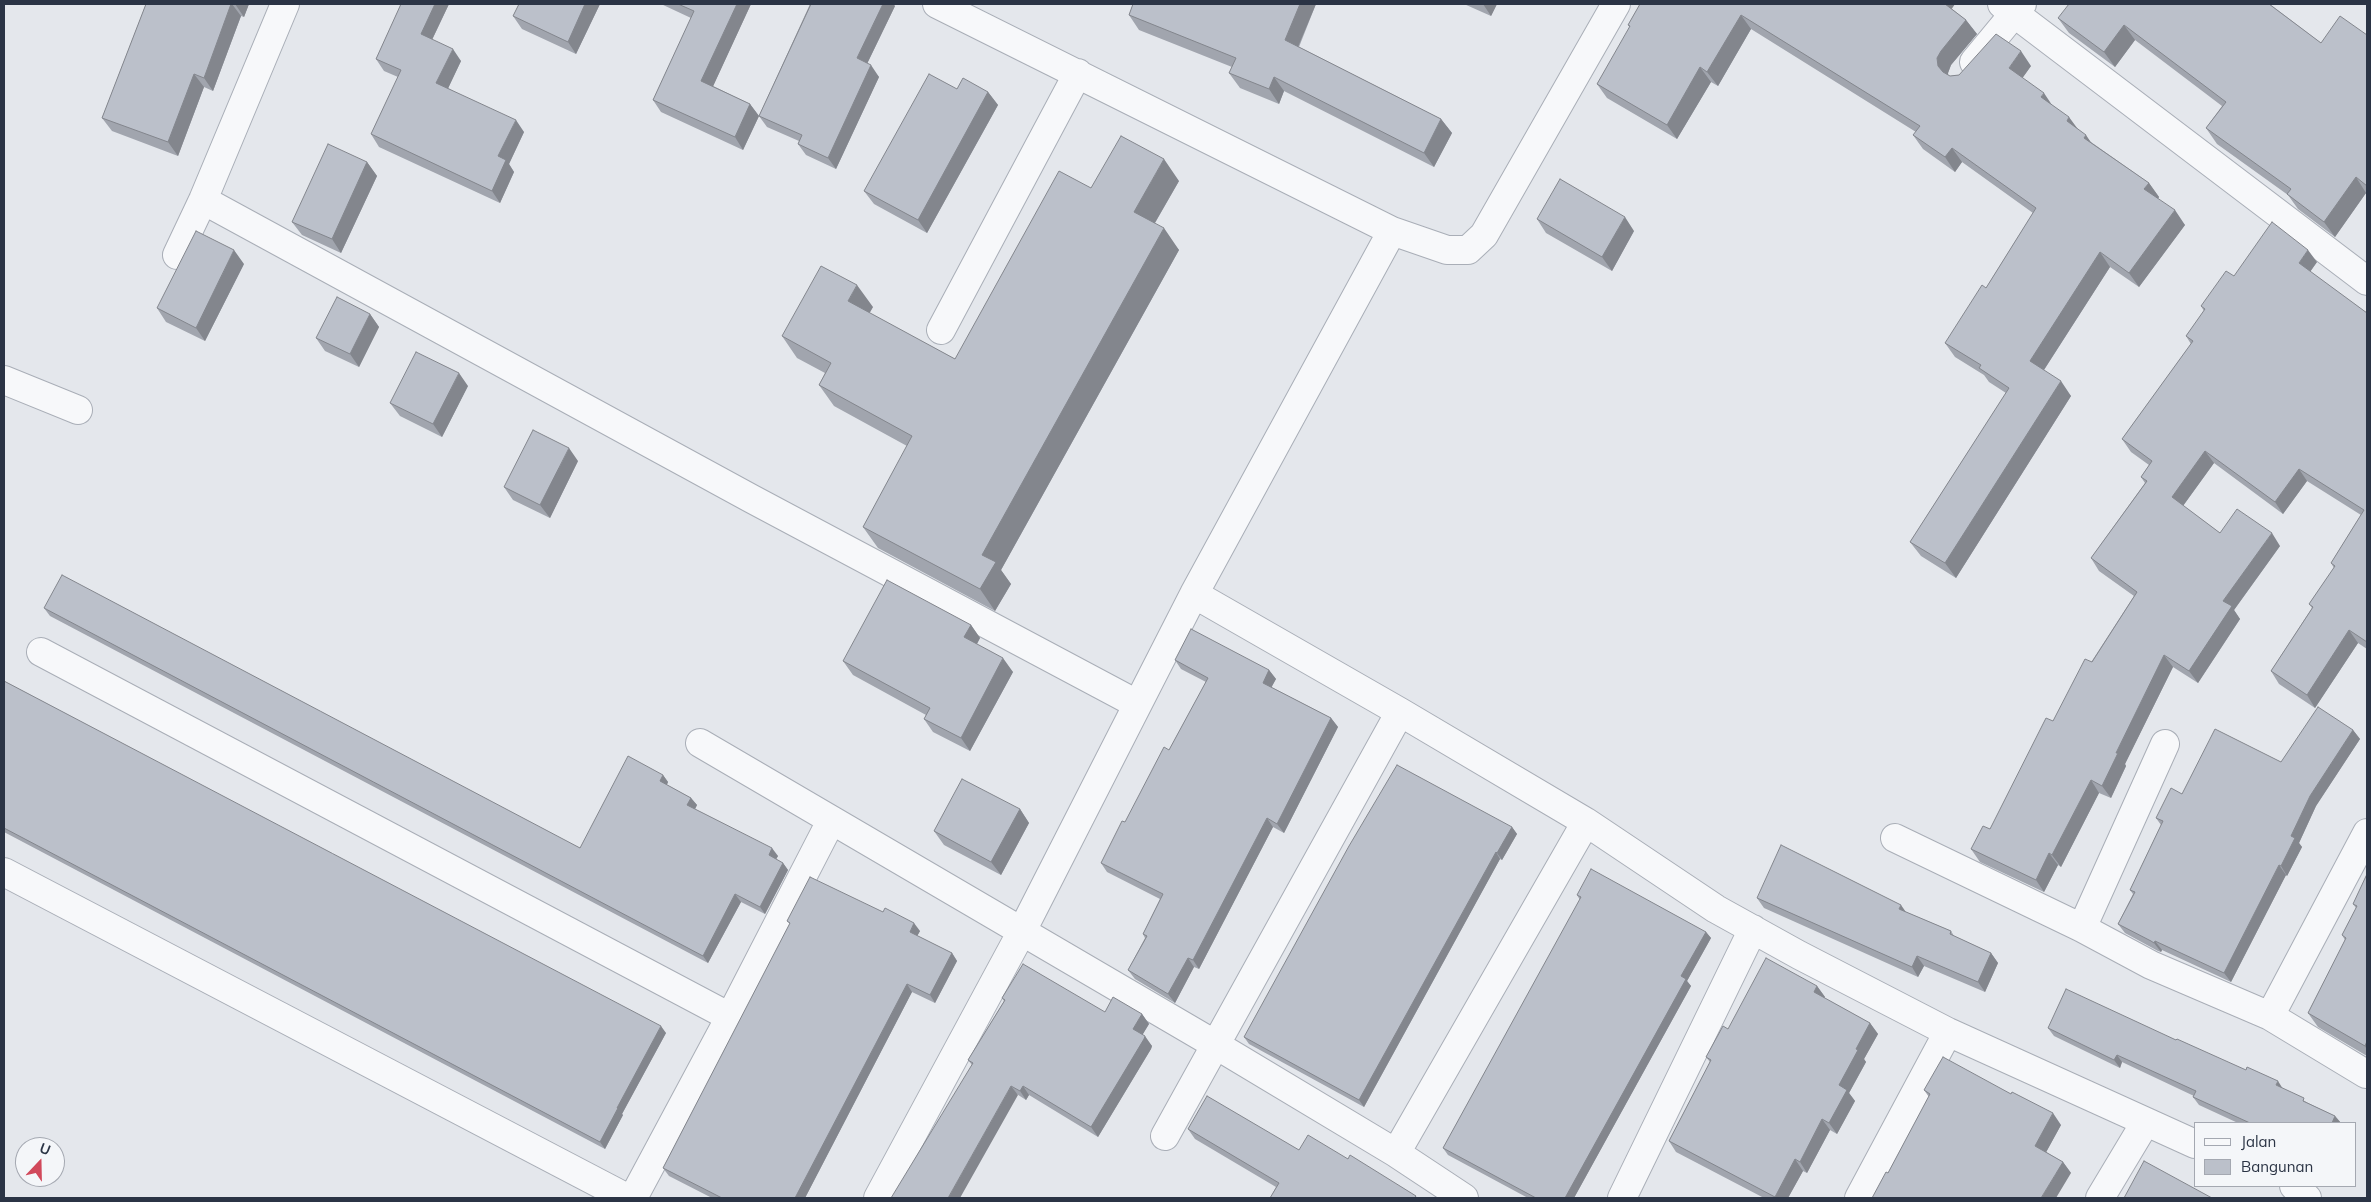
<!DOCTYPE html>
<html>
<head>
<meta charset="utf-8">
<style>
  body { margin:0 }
  #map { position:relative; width:2371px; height:1202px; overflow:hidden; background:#e4e7ec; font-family:Mulish,sans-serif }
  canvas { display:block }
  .frame { position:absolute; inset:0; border:5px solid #2b3445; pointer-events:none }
  .legend { position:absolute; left:2194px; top:1122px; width:162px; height:65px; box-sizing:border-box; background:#f4f6f9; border:1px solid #a4a8b1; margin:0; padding:6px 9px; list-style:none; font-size:15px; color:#2b3445 }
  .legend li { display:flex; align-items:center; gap:10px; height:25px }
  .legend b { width:25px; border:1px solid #a4a8b1 }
  .north { position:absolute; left:15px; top:1137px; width:50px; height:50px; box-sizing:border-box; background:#f4f6f9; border:1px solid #a4a8b1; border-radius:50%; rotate:21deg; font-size:14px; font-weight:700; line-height:20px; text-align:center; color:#2b3445 }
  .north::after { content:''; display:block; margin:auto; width:18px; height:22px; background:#d1495b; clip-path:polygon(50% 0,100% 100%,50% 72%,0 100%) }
</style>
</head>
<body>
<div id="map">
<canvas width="2371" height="1202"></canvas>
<div class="frame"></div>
<ul class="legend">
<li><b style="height:6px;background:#f7f8fa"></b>Jalan</li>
<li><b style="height:14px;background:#bbc0ca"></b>Bangunan</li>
</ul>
<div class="north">U</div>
</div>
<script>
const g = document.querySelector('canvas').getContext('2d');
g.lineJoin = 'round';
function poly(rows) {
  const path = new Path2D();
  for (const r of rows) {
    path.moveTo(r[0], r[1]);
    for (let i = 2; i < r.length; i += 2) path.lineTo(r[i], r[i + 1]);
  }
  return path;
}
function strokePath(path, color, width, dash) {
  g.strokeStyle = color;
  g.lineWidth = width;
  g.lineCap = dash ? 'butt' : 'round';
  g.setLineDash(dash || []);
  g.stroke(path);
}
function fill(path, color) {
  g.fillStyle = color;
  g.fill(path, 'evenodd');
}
const minor = poly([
  [937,4,1392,231,1447,250,1468,250,1484,235,1616,4],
  [2002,4,2367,281],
  [1974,62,2022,4],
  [203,200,752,499,1137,704],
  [177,255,203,200,285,4],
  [941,330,1078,73],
  [4,380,78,410],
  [1194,594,1400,712,1586,822,1716,909,1799,955,1948,1032,2195,1144],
  [41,652,730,1017],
  [700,743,1216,1045,1396,1153,1464,1198],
  [1895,838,2082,928,2151,965,2270,1016,2366,1074],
  [4,872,627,1198],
  [2082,928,2165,744],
  [2270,1016,2367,833],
  [1165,1136,1400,712],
  [1396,1153,1586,822],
  [2294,1186,2307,1198],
  [633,1198,730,1017,831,821],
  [878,1198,1021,933,1194,594,1392,231],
  [1622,1198,1753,929],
  [1859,1198,1948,1032],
  [2100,1198,2145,1123]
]);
strokePath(minor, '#a9aeb7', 30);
strokePath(minor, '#f7f8fa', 28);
fill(poly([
  [146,4,249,4,244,17,241,16,213,91,204,87,178,156,112,131,102,118],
  [401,4,449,4,432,40,461,61,448,88,524,132,509,164,514,172,500,203,379,147,371,134,398,77,384,71,376,59],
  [519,4,600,4,576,54,522,29,513,16],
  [661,4,751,4,713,86,750,104,759,116,743,150,661,112,653,100,691,18],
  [810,4,893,4,895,6,867,64,879,77,836,169,806,155,798,144,799,141,767,127,759,116],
  [1133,4,1316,4,1299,47,1441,119,1452,133,1434,167,1284,91,1279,104,1240,88,1229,73,1232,67,1139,30,1129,15],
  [1464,4,1497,4,1491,16],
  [1640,4,1952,9,1966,20,1977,34,1951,65,1948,73,1948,75,1950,76,2031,66,2022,78,2052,105,2091,142,2149,183,2159,197,2158,199,2185,225,2139,287,2110,267,2044,370,2071,396,1956,578,1921,556,1910,542,2006,393,1989,382,1984,375,1955,357,1945,343,1986,288,2033,213,1962,162,1955,172,1923,149,1913,135,1916,132,1751,29,1718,86,1711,82,1677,139,1607,98,1597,84,1630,28,1628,25],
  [2271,5,2321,43,2367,35,2367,193,2366,193,2335,237,2298,209,2288,195,2217,144,2206,128,2222,106,2135,40,2115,67,2069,33,2058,18],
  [957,89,988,92,998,105,927,233,874,204,864,191],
  [367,162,377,176,341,253,302,235,292,222],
  [1179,181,1155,223,1179,250,1001,570,1011,584,995,611,878,548,863,527,907,446,834,406,819,385,825,373,797,358,782,336,873,307,869,313,955,359,1091,188],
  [1537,219,1634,231,1612,271,1546,233],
  [2317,262,2310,272,2367,313,2367,649,2358,643,2315,708,2279,684,2271,671,2312,608,2309,604,2334,568,2331,563,2361,515,2307,481,2283,514,2214,463,2183,506,2220,533,2280,546,2234,610,2240,619,2198,683,2173,667,2125,764,2126,766,2111,798,2099,793,2061,867,2058,865,2044,892,1980,862,1971,849,1990,829,2053,721,2134,596,2099,571,2091,558,2145,483,2141,477,2149,465,2131,452,2122,439,2191,344,2186,336,2204,311,2201,306,2234,276],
  [244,264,205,341,166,322,157,308],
  [370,314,379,327,359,367,325,351,316,338],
  [468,386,442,437,400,416,390,403],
  [578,461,550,518,513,500,504,487],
  [44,608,580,848,663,775,668,782,667,785,691,798,697,805,695,809,778,856,776,859,783,863,788,870,765,914,741,902,708,963,50,616],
  [971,625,980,638,977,644,1013,672,970,751,933,732,924,719,926,715,853,675,843,661],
  [1175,660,1269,670,1276,679,1271,687,1331,718,1338,727,1284,833,1273,827,1199,969,1194,967,1175,1003,1135,979,1128,970,1145,938,1143,934,1160,899,1107,872,1101,863,1169,750,1206,682,1181,669],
  [4,681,666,1033,622,1114,623,1115,605,1149,4,832],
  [2353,730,2360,739,2316,806,2299,843,2302,847,2287,876,2286,875,2231,982,2162,950,2161,952,2158,951,2125,933,2118,924,2133,894,2130,890,2161,825,2156,818,2182,794,2281,762],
  [1020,809,1029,823,1001,875,944,845,934,831],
  [1512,827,1517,834,1502,860,1500,859,1364,1107,1249,1044,1244,1037],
  [2367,874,2367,1056,2318,1027,2308,1013,2345,940,2342,935,2356,908,2353,904],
  [1577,895,1706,932,1711,938,1687,981,1691,986,1574,1198,1528,1198,1448,1155,1443,1148,1580,900],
  [1757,898,1906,912,1951,931,1954,936,1991,953,1998,963,1985,992,1924,966,1918,977,1764,908],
  [787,921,920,931,917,936,952,953,957,961,935,1003,912,992,805,1198,712,1198,669,1176,663,1168,790,924],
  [1817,986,1825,997,1824,998,1870,1023,1878,1034,1864,1059,1866,1062,1849,1093,1855,1101,1837,1134,1830,1130,1807,1173,1803,1171,1788,1198,1764,1198,1676,1152,1669,1141,1710,1062,1706,1057,1728,1029],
  [1002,998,1105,1012,1142,1014,1149,1024,1142,1035,1152,1046,1151,1049,1098,1137,1029,1095,1026,1100,972,1065,968,1060,1004,1001],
  [2048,1028,2176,1040,2282,1088,2308,1103,2335,1116,2341,1123,2238,1123,2199,1105,2193,1097,2194,1096,2122,1062,2120,1068,2054,1036],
  [1924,1090,2061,1125,2046,1152,2063,1162,2071,1173,1888,1173,1929,1097],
  [1188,1129,1348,1159,1416,1196,1417,1198,1270,1198,1276,1187,1195,1139]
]), '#a1a5ae');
fill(poly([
  [231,4,232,4,241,16,213,91,204,78],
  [235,4,249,4,244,17],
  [435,4,449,4,429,46,421,34],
  [585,4,600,4,576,54,568,42],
  [737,4,751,4,710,93,701,81],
  [883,4,893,4,895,6,864,70,857,58],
  [1300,4,1316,4,1295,54,1285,40],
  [1483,4,1497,4,1491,16],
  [1942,4,1955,4,1949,13],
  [1741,15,1751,29,1718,86,1707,72],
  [1966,20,1977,34,1951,65,1948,73,1949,81,1938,66,1937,58,1941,51],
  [2124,25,2135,40,2115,67,2104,52],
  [453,49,461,61,445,95,436,83],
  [2021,51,2031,66,2019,83,2009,68],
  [871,65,879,77,836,169,828,158],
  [1700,67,1711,82,1677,139,1667,125],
  [194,74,204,87,178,156,168,142],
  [1274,77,1284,91,1279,104,1269,89],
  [988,92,998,105,927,233,918,220],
  [2044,93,2054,108,2041,97],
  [750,104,759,116,743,150,735,137],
  [2069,117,2080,132,2067,121],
  [1441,119,1452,133,1434,167,1424,153],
  [516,120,524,132,509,164,514,172,500,203,492,191,498,156],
  [2086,135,2096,150,2084,138],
  [1952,148,1962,162,1955,172,1945,157],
  [1164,159,1179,181,1149,233,1134,212],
  [367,162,377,176,341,253,332,239],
  [2356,177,2366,193,2335,237,2324,222],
  [2149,183,2159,197,2155,203,2144,189],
  [2175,210,2185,225,2139,287,2129,273],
  [1625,217,1634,231,1612,271,1602,257],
  [1164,228,1179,250,1001,570,1011,584,995,611,980,589,982,555],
  [234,250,244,264,205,341,196,328],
  [2308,250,2317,262,2307,276,2299,263],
  [2100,252,2110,267,2040,376,2030,361],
  [857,285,873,307,864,323,848,301],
  [370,314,379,327,359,367,350,354],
  [459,373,468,386,442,437,433,424],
  [2061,381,2071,396,1956,578,1945,563],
  [569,448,578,461,550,518,540,505],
  [2205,451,2214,463,2180,510,2172,497],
  [2299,469,2307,481,2283,514,2275,502],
  [2272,533,2280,546,2234,610,2240,619,2198,683,2189,671,2223,601],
  [971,625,980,638,973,651,964,637],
  [2349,630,2358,643,2315,708,2307,695],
  [2164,655,2173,667,2125,764,2126,766,2111,798,2102,786,2116,753],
  [1003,658,1013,672,970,751,961,738],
  [1269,670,1276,679,1269,692,1263,683],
  [1331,718,1338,727,1284,833,1277,824],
  [2353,730,2360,739,2316,806,2299,843,2302,847,2287,876,2281,866,2291,836,2310,796],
  [663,775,668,782,665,788,660,781],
  [2091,780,2099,793,2061,867,2052,855],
  [691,798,697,805,693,813,687,805],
  [1020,809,1029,823,1001,875,991,862],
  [1267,818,1273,827,1199,969,1193,960],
  [1512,827,1517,834,1502,860,1497,853],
  [772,848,778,856,774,863,769,855],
  [1496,852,1500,859,1364,1107,1359,1100],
  [2049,853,2058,865,2044,892,2036,880],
  [783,863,788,870,765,914,760,907],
  [2279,865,2286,875,2231,982,2224,973],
  [735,894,741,902,708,963,703,956],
  [1901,905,1908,915,1899,909],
  [914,923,920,931,915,940,910,932],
  [1706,932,1711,938,1687,981,1691,986,1574,1198,1565,1198,1681,976],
  [2155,941,2162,950,2161,952,2154,943],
  [952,953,957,961,935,1003,930,995],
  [1991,953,1998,963,1985,992,1978,982],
  [1917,956,1924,966,1918,977,1912,967],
  [1188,958,1194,967,1175,1003,1168,994],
  [907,984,912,992,805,1198,795,1198],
  [1817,986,1825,997,1821,1003,1814,992],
  [1142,1014,1149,1024,1140,1039,1133,1029],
  [1870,1023,1878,1034,1864,1059,1866,1062,1849,1093,1855,1101,1837,1134,1829,1123,1839,1085,1856,1049],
  [661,1026,666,1033,622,1114,623,1115,605,1149,600,1142,617,1108],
  [1145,1036,1152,1046,1151,1049,1098,1137,1091,1127],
  [2367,1041,2367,1050,2365,1046],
  [2117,1055,2122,1062,2120,1068,2114,1060],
  [2278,1081,2283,1089,2276,1085],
  [1011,1086,1018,1095,960,1198,948,1198],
  [1023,1086,1029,1095,1026,1100,1020,1091],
  [2053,1113,2061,1125,2043,1158,2035,1146],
  [2335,1116,2341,1123,2332,1123],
  [1822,1119,1830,1130,1807,1173,1800,1162],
  [1795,1159,1803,1171,1788,1198,1776,1198,1775,1197],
  [2063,1162,2071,1173,2056,1198,2041,1198]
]), '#83868d');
const building = poly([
  [146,4,231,4,204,78,194,74,168,142,102,118,146,4],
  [401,4,435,4,421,34,453,49,436,83,516,120,498,156,506,160,492,191,371,134,401,70,376,59,401,4],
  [519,4,585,4,568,42,513,16,519,4],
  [678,4,737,4,701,81,750,104,735,137,653,100,694,11,678,4],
  [811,4,883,4,857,58,871,65,828,158,798,144,802,135,759,116,811,4],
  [1133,4,1300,4,1285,40,1441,119,1424,153,1274,77,1269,89,1229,73,1236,58,1129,15,1133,4],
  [1640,4,1945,4,1966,20,1941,51,1937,58,1938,66,1943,72,1950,76,1959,75,1996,34,2021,51,2009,68,2044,93,2041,97,2069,117,2067,121,2086,135,2084,138,2149,183,2144,189,2175,210,2129,273,2100,252,2030,361,2061,381,1945,563,1910,542,2009,388,1979,368,1981,365,1945,343,1982,285,1986,288,2036,208,1952,148,1945,157,1913,135,1920,126,1741,15,1707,72,1700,67,1667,125,1597,84,1630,26,1628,25,1640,4],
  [2069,4,2269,4,2321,43,2340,16,2367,35,2367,186,2356,177,2324,222,2287,194,2291,189,2206,128,2226,102,2124,25,2104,52,2058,18,2069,4],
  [929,74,957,89,963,78,988,92,918,220,864,191,929,74],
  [1121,136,1164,159,1134,212,1164,228,982,555,996,562,980,589,863,527,912,436,819,385,831,363,782,336,821,266,857,285,848,301,955,359,1059,171,1091,188,1121,136],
  [328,144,367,162,332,239,292,222,328,144],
  [1560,179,1625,217,1602,257,1537,219,1560,179],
  [2272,222,2308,250,2299,263,2367,313,2367,642,2349,630,2307,695,2271,671,2313,607,2309,604,2335,566,2331,563,2364,510,2299,469,2275,502,2205,451,2172,497,2220,533,2237,509,2272,533,2223,601,2232,606,2189,671,2164,655,2116,753,2118,753,2102,786,2091,780,2052,855,2049,853,2036,880,1971,849,1983,826,1990,829,2046,718,2053,721,2085,659,2092,662,2137,592,2091,558,2147,481,2141,477,2152,461,2122,439,2193,341,2186,336,2205,309,2201,306,2226,271,2234,276,2272,222],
  [196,231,234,250,196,328,157,308,196,231],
  [337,297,370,314,350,354,316,338,337,297],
  [416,352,459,373,433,424,390,403,416,352],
  [533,430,569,448,540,505,504,487,533,430],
  [62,575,580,848,628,756,663,775,660,781,691,798,687,805,772,848,769,855,783,863,760,907,735,894,703,956,44,608,62,575],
  [887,580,971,625,964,637,1003,658,961,738,924,719,930,708,843,661,887,580],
  [1191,629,1269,670,1263,683,1331,718,1277,824,1267,818,1193,960,1188,958,1168,994,1128,970,1147,936,1143,934,1163,894,1101,863,1122,821,1125,822,1164,747,1169,750,1208,678,1175,660,1191,629],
  [4,681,661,1026,617,1108,618,1108,600,1142,4,828,4,681],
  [2318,707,2353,730,2310,796,2291,836,2295,838,2281,866,2279,865,2224,973,2155,941,2154,943,2151,941,2118,924,2135,892,2130,890,2163,821,2156,818,2171,788,2182,794,2215,729,2281,762,2318,707],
  [1397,765,1512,827,1497,853,1496,852,1359,1100,1244,1037,1349,846,1397,765],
  [962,779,1020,809,991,862,934,831,962,779],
  [1781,845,1901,905,1899,909,1951,931,1950,934,1991,953,1978,982,1917,956,1912,967,1757,898,1781,845],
  [1591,869,1706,932,1681,976,1686,979,1565,1198,1536,1198,1443,1148,1581,897,1577,895,1591,869],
  [2367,874,2367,1041,2365,1046,2308,1013,2346,938,2342,935,2357,906,2353,904,2367,874],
  [810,877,883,912,885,908,914,923,910,932,952,953,930,995,907,984,795,1198,722,1198,663,1168,790,923,787,921,810,877],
  [1766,958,1817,986,1814,992,1870,1023,1856,1049,1858,1050,1839,1085,1847,1090,1829,1123,1822,1119,1800,1162,1795,1159,1775,1197,1669,1141,1711,1060,1706,1057,1723,1026,1728,1029,1766,958],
  [1023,964,1105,1012,1113,997,1142,1014,1133,1029,1145,1036,1144,1039,1091,1127,1023,1086,1020,1091,1011,1086,948,1198,891,1198,973,1063,968,1060,1005,1000,1002,998,1023,964],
  [2066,989,2176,1040,2177,1039,2246,1070,2247,1067,2278,1081,2276,1085,2304,1098,2303,1101,2335,1116,2332,1123,2250,1123,2193,1097,2196,1091,2117,1055,2114,1060,2048,1028,2066,989],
  [1943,1057,2011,1094,2012,1092,2053,1113,2035,1146,2063,1162,2041,1198,1872,1198,1886,1172,1888,1173,1930,1094,1924,1090,1943,1057],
  [1207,1096,1299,1150,1308,1135,1348,1159,1350,1155,1416,1196,1414,1198,1270,1198,1279,1183,1188,1129,1207,1096],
  [2144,1161,2212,1198,2124,1198,2144,1161]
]);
fill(building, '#bbc0ca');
strokePath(building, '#83868d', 1);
</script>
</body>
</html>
